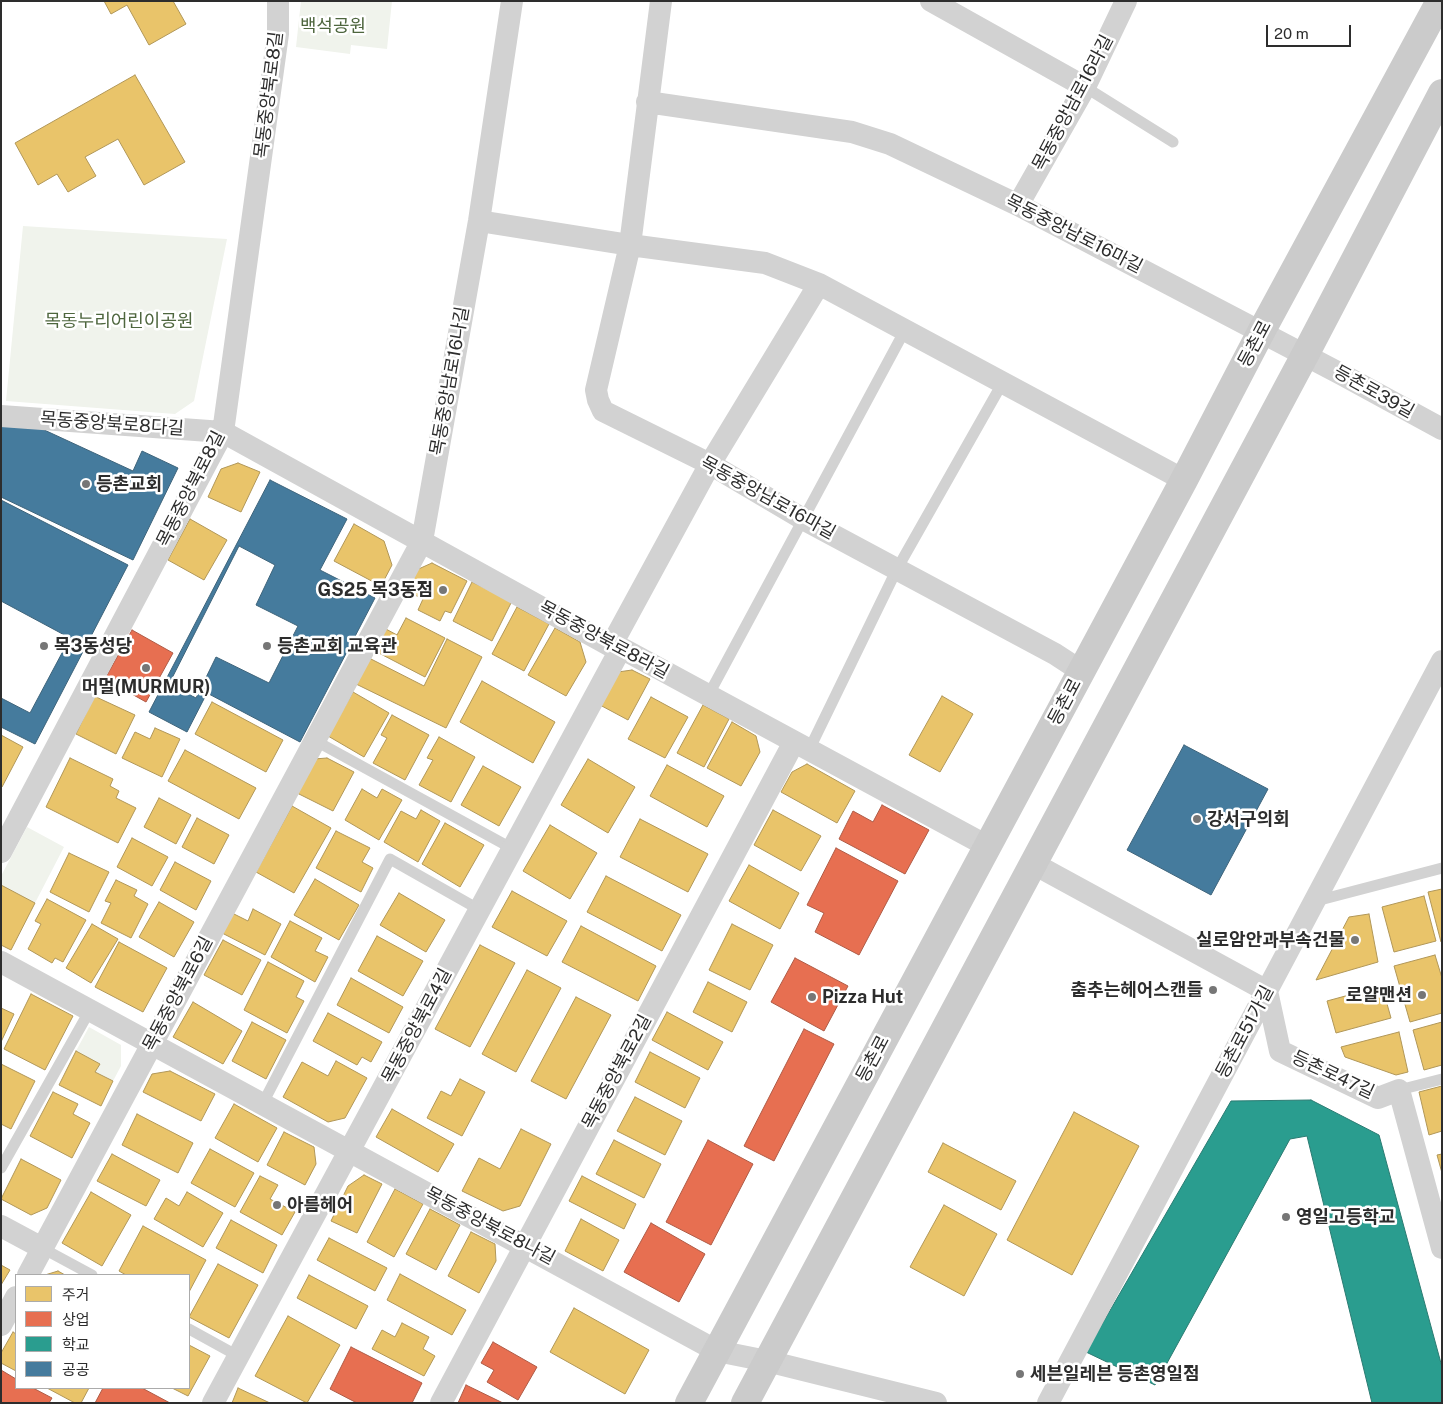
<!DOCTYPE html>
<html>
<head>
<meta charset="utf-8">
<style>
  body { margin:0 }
  #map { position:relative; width:1443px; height:1404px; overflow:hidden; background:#fff; font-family:"Public Sans","Noto Sans KR",sans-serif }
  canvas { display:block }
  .frame { position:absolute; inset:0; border:2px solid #2d2d2d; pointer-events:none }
  .legend { position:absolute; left:15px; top:1274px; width:175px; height:115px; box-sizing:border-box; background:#fff; border:1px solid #ababab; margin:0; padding:6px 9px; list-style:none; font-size:15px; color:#2d2d2d }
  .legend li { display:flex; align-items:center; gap:10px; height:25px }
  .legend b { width:25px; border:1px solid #ababab }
  .scale { position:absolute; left:1266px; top:25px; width:85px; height:22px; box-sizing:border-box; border:2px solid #2d2d2d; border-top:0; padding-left:6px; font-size:15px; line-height:18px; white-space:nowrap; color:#2d2d2d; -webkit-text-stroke:4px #fff; paint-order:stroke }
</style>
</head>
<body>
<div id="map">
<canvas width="1443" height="1404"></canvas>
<div class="frame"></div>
<ul class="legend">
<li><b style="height:14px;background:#e9c46a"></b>주거</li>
<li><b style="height:14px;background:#e76f51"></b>상업</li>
<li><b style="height:14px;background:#2a9d8f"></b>학교</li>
<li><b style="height:14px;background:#457b9d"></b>공공</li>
</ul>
<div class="scale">20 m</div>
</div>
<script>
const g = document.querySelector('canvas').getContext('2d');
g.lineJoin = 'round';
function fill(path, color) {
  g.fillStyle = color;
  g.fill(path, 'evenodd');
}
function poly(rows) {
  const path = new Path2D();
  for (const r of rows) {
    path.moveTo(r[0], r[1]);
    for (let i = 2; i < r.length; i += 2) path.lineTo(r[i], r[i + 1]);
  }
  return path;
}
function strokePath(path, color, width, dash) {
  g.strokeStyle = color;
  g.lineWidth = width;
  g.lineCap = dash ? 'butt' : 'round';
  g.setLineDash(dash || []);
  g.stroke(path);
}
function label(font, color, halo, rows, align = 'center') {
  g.font = font + ' "Public Sans","Noto Sans KR",sans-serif';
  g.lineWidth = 5;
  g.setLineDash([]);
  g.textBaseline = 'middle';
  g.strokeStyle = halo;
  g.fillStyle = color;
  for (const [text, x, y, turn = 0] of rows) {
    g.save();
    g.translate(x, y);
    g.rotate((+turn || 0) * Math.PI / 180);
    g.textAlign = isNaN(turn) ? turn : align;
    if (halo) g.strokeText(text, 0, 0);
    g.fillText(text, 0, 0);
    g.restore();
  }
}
fill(poly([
  [301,1,392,1,387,49,351,45,350,54,296,47],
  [23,226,227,239,194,401,175,414,6,401],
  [27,827,64,847,35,903,1,885,1,876],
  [89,1027,121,1045,121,1066,113,1081,95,1072,99,1064,76,1051]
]), '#f0f3ec');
const homes = poly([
  [104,1,173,1,186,24,149,45,127,5,111,14,104,1],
  [135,75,185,162,144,185,118,139,85,157,96,176,68,192,57,174,38,185,15,143,135,75],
  [238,463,260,472,241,512,208,497,221,469,238,463],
  [190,519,227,540,204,580,168,560,190,519],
  [354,524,384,541,392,565,381,586,334,561,354,524],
  [432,563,467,581,451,613,445,611,440,621,418,610,423,599,405,590,414,571,432,563],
  [472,582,512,601,492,641,453,621,472,582],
  [517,607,549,624,524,671,492,654,517,607],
  [406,618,445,638,425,677,373,650,384,628,397,635,406,618],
  [555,628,580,642,586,662,566,696,528,675,555,628],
  [447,639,482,657,446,728,356,684,369,658,424,686,447,639],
  [632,670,650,679,628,720,600,705,618,672,632,670],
  [482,681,555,722,533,763,460,722,482,681],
  [353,692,389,713,364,757,328,736,353,692],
  [94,696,135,715,116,754,76,734,94,696],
  [942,696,973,714,940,772,909,755,942,696],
  [651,697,688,717,665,758,628,739,651,697],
  [212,702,283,740,266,772,195,734,212,702],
  [703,705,729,719,704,767,677,753,703,705],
  [392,715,429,735,405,780,373,763,387,738,381,735,392,715],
  [732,722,756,736,760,752,741,786,707,768,732,722],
  [155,728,180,739,162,777,122,758,135,732,150,739,155,728],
  [1,735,23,747,2,787,1,786,1,735],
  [439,737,475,757,451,802,419,785,433,760,427,758,439,737],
  [185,750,256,788,239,819,168,781,185,750],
  [70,758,113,779,110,786,119,791,116,798,136,808,118,843,46,807,70,758],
  [327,758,354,772,333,811,297,793,314,759,327,758],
  [588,759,635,787,608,833,561,805,588,759],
  [807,764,855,791,837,823,781,792,792,772,807,764],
  [667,765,724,796,707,827,650,796,667,765],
  [483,766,521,787,499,826,461,805,483,766],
  [362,789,377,798,382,789,402,800,379,840,345,820,362,789],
  [159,798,191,815,176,844,144,827,159,798],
  [292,806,331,828,294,893,256,872,292,806],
  [421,810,440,821,418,862,384,842,401,811,416,819,421,810],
  [773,810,821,836,801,871,754,845,773,810],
  [197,818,229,835,214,864,182,847,197,818],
  [640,819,708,854,688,892,620,857,640,819],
  [445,823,484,845,460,887,422,864,445,823],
  [550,825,597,853,570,899,523,871,550,825],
  [336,831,370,848,362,862,373,868,361,892,316,868,336,831],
  [132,838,168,857,152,886,117,867,132,838],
  [69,853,109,872,89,912,50,892,69,853],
  [175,862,211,881,196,910,160,890,175,862],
  [749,865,799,893,780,929,729,901,749,865],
  [606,876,681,915,662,951,587,912,606,876],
  [315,879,359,905,339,940,294,915,315,879],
  [116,880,137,890,134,896,148,904,131,938,101,923,111,903,105,901,116,880],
  [1,885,35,903,11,950,1,945,1,885],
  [1442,889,1442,942,1441,942,1428,892,1442,889],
  [512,891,567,921,547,956,492,927,512,891],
  [399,893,445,920,426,952,380,925,399,893],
  [1424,896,1436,941,1394,952,1382,907,1424,896],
  [47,899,86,920,63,962,55,958,52,963,28,949,41,924,35,921,47,899],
  [159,902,194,922,174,957,139,937,159,902],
  [253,909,281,924,265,955,222,933,232,913,248,921,253,909],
  [1369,914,1378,962,1316,980,1349,917,1369,914],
  [290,921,322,938,315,951,328,957,315,982,271,957,290,921],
  [92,924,118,939,91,983,66,968,92,924],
  [732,924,773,945,750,990,709,970,732,924],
  [581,926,656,966,638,1001,562,962,581,926],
  [377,936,423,961,403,996,358,971,377,936],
  [223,940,261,960,242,995,204,975,223,940],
  [119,942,167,968,143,1012,95,987,119,942],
  [480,945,515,963,470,1047,435,1029,480,945],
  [1435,955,1442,978,1442,1013,1410,1022,1394,966,1435,955],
  [268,962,304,981,296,997,304,1001,287,1033,244,1010,268,962],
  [527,970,561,988,516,1072,482,1054,527,970],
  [351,978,403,1007,389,1033,337,1005,351,978],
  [708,982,747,1002,732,1032,693,1012,708,982],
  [1382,986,1391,1018,1336,1033,1327,1001,1382,986],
  [31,994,73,1016,45,1070,4,1049,31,994],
  [576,997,611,1015,566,1099,531,1081,576,997],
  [193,1002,242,1031,223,1064,173,1037,193,1002],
  [1,1008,14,1014,1,1042,1,1008],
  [667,1012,723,1042,708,1070,652,1040,667,1012],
  [328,1013,382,1042,371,1062,362,1057,357,1065,313,1041,328,1013],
  [252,1022,286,1040,266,1079,232,1061,252,1022],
  [1442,1022,1442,1065,1424,1070,1413,1030,1442,1022],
  [1399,1032,1408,1072,1396,1075,1345,1057,1341,1047,1399,1032],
  [76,1051,100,1064,95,1072,113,1081,101,1106,59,1085,76,1051],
  [650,1052,700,1078,685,1108,635,1082,650,1052],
  [336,1061,367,1078,345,1118,328,1122,283,1097,302,1062,328,1076,336,1061],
  [1,1064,35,1081,11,1129,1,1124,1,1064],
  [170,1071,215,1094,201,1121,143,1092,152,1074,170,1071],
  [460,1079,485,1092,462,1136,427,1118,441,1091,451,1096,460,1079],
  [1442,1086,1442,1131,1429,1135,1419,1092,1442,1086],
  [53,1092,78,1104,73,1114,90,1123,72,1158,30,1136,53,1092],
  [635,1097,682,1121,665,1155,617,1131,635,1097],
  [234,1104,277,1128,258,1162,215,1138,234,1104],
  [392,1109,454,1144,438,1172,376,1137,392,1109],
  [1074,1112,1139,1146,1072,1275,1007,1240,1074,1112],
  [137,1114,193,1143,178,1173,122,1145,137,1114],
  [521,1129,551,1144,520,1206,503,1211,462,1191,479,1158,500,1169,521,1129],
  [284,1132,314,1147,316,1164,305,1185,267,1165,284,1132],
  [614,1140,661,1164,644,1198,596,1174,614,1140],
  [943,1143,1016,1181,1001,1210,928,1172,943,1143],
  [210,1149,254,1173,235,1207,191,1183,210,1149],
  [112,1154,160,1180,146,1206,97,1181,112,1154],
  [1442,1154,1442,1173,1437,1155,1442,1154],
  [21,1159,61,1180,47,1208,31,1215,1,1199,21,1159],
  [364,1175,382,1184,357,1233,331,1221,348,1186,364,1175],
  [260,1176,278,1185,270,1199,295,1212,282,1235,240,1212,260,1176],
  [582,1176,636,1204,624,1229,569,1201,582,1176],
  [395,1189,423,1204,394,1257,367,1242,395,1189],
  [91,1192,131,1215,102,1266,62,1243,91,1192],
  [187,1192,223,1213,203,1247,154,1219,166,1198,179,1206,187,1192],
  [944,1205,997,1234,964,1296,910,1267,944,1205],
  [430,1209,460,1225,436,1270,406,1254,430,1209],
  [581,1219,619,1240,603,1271,565,1251,581,1219],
  [231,1220,277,1245,263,1273,216,1248,231,1220],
  [143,1226,206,1260,189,1292,189,1275,126,1275,119,1271,143,1226],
  [471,1232,495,1244,496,1261,479,1293,448,1276,471,1232],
  [329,1238,387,1268,375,1291,317,1260,329,1238],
  [218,1264,258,1285,229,1338,189,1317,218,1264],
  [1,1265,10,1270,1,1285,1,1265],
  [58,1271,65,1275,45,1275,58,1271],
  [400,1274,466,1310,452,1335,387,1300,400,1274],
  [309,1275,368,1306,356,1329,297,1298,309,1275],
  [574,1308,649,1350,625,1394,550,1352,574,1308],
  [288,1316,340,1345,307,1403,255,1376,288,1316],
  [402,1323,429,1337,423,1349,435,1356,424,1376,372,1349,382,1330,395,1337,402,1323],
  [13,1332,16,1334,16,1371,1,1363,1,1353,13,1332],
  [189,1345,210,1356,188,1396,172,1388,189,1388,189,1345],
  [47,1388,89,1388,81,1403,75,1403,47,1388],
  [238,1388,270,1403,232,1403,238,1388]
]);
fill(homes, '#e9c46a');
strokePath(homes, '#b19758', 1);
const shops = poly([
  [132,630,173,653,146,702,105,679,132,630],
  [882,805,929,830,905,874,839,839,853,811,873,822,882,805],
  [836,848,898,881,859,955,815,932,824,913,807,905,836,848],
  [795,958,848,986,824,1031,771,1002,795,958],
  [804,1029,834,1044,774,1161,744,1146,804,1029],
  [708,1140,753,1164,711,1245,666,1222,708,1140],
  [651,1223,705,1254,679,1302,624,1272,651,1223],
  [493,1342,537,1367,518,1400,487,1382,494,1370,481,1363,493,1342],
  [351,1347,422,1383,412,1403,357,1403,330,1389,351,1347],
  [1,1370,16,1379,16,1388,33,1388,52,1398,49,1403,1,1403,1,1370],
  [466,1385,503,1403,458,1403,466,1385],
  [103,1388,142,1388,170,1403,95,1403,103,1388]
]);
fill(shops, '#e76f51');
strokePath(shops, '#af5b46', 1);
const schools = poly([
  [1311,1100,1379,1135,1442,1367,1442,1403,1372,1403,1307,1136,1290,1139,1155,1385,1086,1352,1231,1101,1311,1100]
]);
fill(schools, '#2a9d8f');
strokePath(schools, '#2b7b72', 1);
const public = poly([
  [1,421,27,422,133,471,142,451,178,468,133,560,1,497,1,421],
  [270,480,347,519,320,570,375,598,300,742,207,693,187,732,149,712,270,480],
  [1,500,128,565,35,744,1,727,1,500],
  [239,546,275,565,256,605,298,626,269,683,216,657,196,698,169,684,239,546],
  [1,601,70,638,30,713,1,698,1,601],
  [1184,745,1268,789,1211,895,1127,850,1184,745]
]);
fill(public, '#457b9d');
strokePath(public, '#3e647b', 1);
strokePath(poly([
  [1085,87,1173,142],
  [708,696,905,330],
  [314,740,513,849],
  [809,750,897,569,1003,382],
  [1316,901,1442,868],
  [1399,1090,1442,1079],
  [263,1103,390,859,480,910],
  [1,1168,90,1010],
  [42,1248,92,1275],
  [189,1329,238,1356]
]), '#d2d2d2', 11);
strokePath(poly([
  [661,1,630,245,596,390,598,400,603,411,710,464,803,519,1055,654,1081,671],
  [931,1,1085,87],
  [647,102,852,132,890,144,1018,205,1341,374,1442,429],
  [1018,205,1085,87,1126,1],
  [479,221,630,245,765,263,819,284,1184,480],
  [1,416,223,432,611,646,621,648,987,846],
  [611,646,710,464,819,284],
  [1,852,223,432,278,34,278,1],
  [1034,864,1267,991,1280,1051,1378,1098,1399,1090,1442,1248],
  [1,962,717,1351,767,1361,936,1403],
  [1,1226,42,1248],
  [28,1275,422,541,479,221,512,1],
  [1,1325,16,1297],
  [213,1403,621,648],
  [441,1403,794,742],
  [1048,1403,1442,661]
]), '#d2d2d2', 22);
strokePath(poly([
  [689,1403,1184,480,1261,332,1440,1],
  [745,1403,1305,355,1442,93]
]), '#cbcbcb', 28);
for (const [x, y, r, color] of [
  [86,484,5,"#767676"],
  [443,590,5,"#767676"],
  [44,646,5,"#767676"],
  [267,646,5,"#767676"],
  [146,668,5,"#767676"],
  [1197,819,5,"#767676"],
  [1355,940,5,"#767676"],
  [1213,990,5,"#767676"],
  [1422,995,5,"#767676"],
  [812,997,5,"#767676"],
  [277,1205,5,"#767676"],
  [1286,1217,5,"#767676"],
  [1020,1374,5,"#767676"]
]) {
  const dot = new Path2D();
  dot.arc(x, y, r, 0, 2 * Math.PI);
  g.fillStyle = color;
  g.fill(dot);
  strokePath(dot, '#fff', 2);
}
label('18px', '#4e663e', '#fff', [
  ["백석공원",333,26],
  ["목동누리어린이공원",119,321]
]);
label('18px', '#2d2d2d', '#fff', [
  ["목동중앙북로8길",269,95,-83],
  ["목동중앙남로16라길",1073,103,-62],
  ["목동중앙남로16마길",1074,234,27],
  ["등촌로",1255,344,-62],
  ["목동중앙남로16나길",450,381,-80],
  ["등촌로39길",1374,392,29],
  ["목동중앙북로8다길",112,424,4],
  ["목동중앙북로8길",191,489,-63],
  ["목동중앙남로16마길",768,498,29],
  ["목동중앙북로8라길",604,640,28],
  ["등촌로",1065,702,-62],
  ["목동중앙북로6길",178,994,-62],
  ["목동중앙북로4길",417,1026,-62],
  ["등촌로51가길",1245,1032,-62],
  ["등촌로",873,1059,-62],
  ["목동중앙북로2길",617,1072,-62],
  ["등촌로47길",1333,1075,25],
  ["목동중앙북로8나길",490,1226,28]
]);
label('bold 18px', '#2d2d2d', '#fff', [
  ["등촌교회",96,484],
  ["GS25 목3동점",433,590,"right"],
  ["목3동성당",54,646],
  ["등촌교회 교육관",277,646],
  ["머멀(MURMUR)",146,687,"center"],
  ["강서구의회",1207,819],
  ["실로암안과부속건물",1345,940,"right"],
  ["춤추는헤어스캔들",1203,990,"right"],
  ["로얄맨션",1412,995,"right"],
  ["Pizza Hut",822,997],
  ["아름헤어",287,1205],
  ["영일고등학교",1296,1217],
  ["세븐일레븐 등촌영일점",1030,1374]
], 'left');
</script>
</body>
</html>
